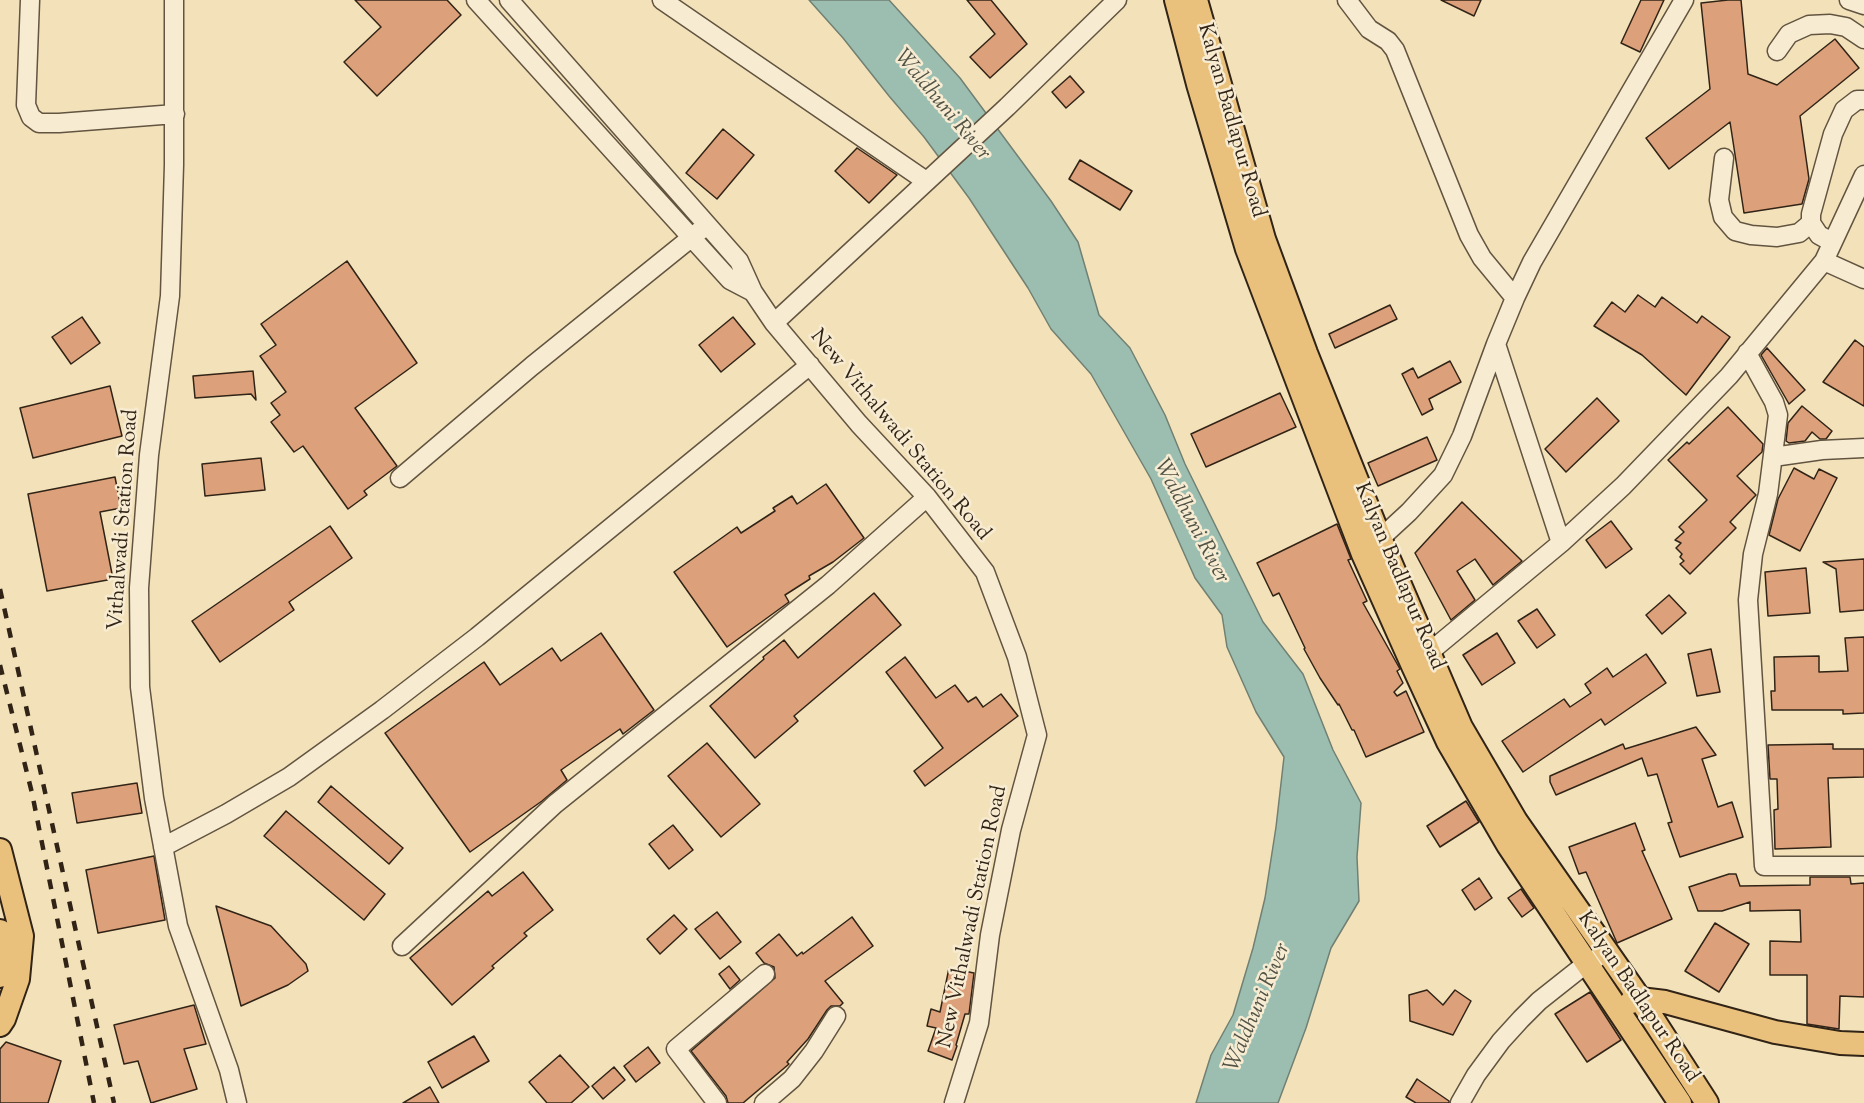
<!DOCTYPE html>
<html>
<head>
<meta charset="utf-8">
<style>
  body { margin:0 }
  canvas { display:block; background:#f3e2b9 }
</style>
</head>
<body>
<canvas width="1864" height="1103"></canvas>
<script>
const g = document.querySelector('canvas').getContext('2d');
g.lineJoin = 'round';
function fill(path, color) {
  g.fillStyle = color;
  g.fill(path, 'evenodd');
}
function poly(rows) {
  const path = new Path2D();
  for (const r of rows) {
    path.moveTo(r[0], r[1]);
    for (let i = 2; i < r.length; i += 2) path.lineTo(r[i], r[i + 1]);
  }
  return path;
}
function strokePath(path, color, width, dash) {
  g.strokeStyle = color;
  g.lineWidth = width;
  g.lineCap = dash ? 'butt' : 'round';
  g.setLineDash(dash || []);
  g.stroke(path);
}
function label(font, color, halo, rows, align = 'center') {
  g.font = font + ' "Sorts Mill Goudy",serif';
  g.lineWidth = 5;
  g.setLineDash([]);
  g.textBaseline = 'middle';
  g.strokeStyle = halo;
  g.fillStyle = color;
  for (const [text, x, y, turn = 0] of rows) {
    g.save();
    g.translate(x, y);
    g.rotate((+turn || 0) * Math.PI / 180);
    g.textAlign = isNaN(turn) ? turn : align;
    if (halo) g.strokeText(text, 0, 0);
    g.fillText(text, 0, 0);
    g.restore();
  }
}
const water = poly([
  [809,0,889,0,960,78,1051,201,1078,242,1099,315,1130,348,1165,415,1185,464,1263,622,1303,674,1333,750,1361,803,1357,857,1359,901,1331,948,1306,1028,1278,1103,1196,1103,1211,1055,1233,1015,1253,948,1265,898,1276,827,1284,757,1256,712,1227,647,1222,615,1195,578,1151,479,1091,374,1051,329,1028,288,969,198,924,137,889,96,843,38,809,0]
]);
fill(water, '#9bbeb0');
strokePath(water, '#718073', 1.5);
const building = poly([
  [355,0,447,0,461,15,377,96,344,62,381,27,355,0],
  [967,0,991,0,1027,44,990,78,970,57,995,34,967,0],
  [1441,0,1481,0,1474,16,1441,0],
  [1641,0,1664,0,1640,52,1621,43,1641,0],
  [1728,0,1741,0,1748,74,1777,85,1835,39,1859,68,1800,116,1809,179,1802,204,1744,213,1730,122,1669,169,1646,138,1710,89,1701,3,1728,0],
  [1070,76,1084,92,1066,108,1052,92,1070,76],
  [723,129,754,155,717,199,686,173,723,129],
  [857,148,897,175,869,203,835,171,857,148],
  [1080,160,1132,191,1120,210,1069,179,1080,160],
  [347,261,417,363,355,408,397,466,364,491,367,495,348,509,303,446,294,452,271,422,280,415,271,403,286,392,260,356,276,345,261,324,347,261],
  [1638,295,1655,307,1662,297,1697,323,1702,316,1730,337,1686,395,1642,355,1594,326,1612,302,1625,312,1638,295],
  [1390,305,1397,319,1335,348,1329,334,1390,305],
  [82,317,100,343,71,364,52,337,82,317],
  [733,317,755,344,721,372,699,345,733,317],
  [1855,340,1864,347,1864,406,1823,382,1855,340],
  [1767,348,1805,390,1789,404,1761,355,1767,348],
  [1450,361,1461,382,1429,399,1433,409,1422,415,1402,374,1413,368,1418,378,1450,361],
  [253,371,256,400,251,394,195,398,193,376,253,371],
  [110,386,122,436,33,458,20,408,110,386],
  [1280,393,1296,427,1206,467,1191,434,1280,393],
  [1597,398,1619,421,1566,472,1545,449,1597,398],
  [1802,406,1832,431,1826,439,1820,439,1812,432,1805,441,1789,443,1786,441,1788,423,1802,406],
  [1728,407,1763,444,1762,452,1737,476,1756,495,1730,522,1736,528,1690,574,1680,564,1684,561,1680,557,1682,554,1676,548,1681,543,1675,540,1684,532,1679,527,1707,500,1668,460,1687,442,1689,444,1728,407],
  [1427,437,1437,460,1378,486,1368,463,1427,437],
  [261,458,265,490,205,496,202,464,261,458],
  [1794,468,1814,479,1819,469,1837,478,1800,551,1769,535,1778,499,1794,468],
  [115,477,121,508,100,512,113,579,47,591,28,494,115,477],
  [826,484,864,538,833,562,809,576,810,579,785,595,789,602,727,647,674,572,737,527,741,533,775,511,773,508,792,496,797,504,826,484],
  [1462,502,1522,561,1493,585,1475,559,1457,571,1475,600,1451,620,1415,553,1462,502],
  [1611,521,1632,549,1606,568,1586,540,1611,521],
  [1337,524,1351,559,1348,560,1367,601,1363,603,1400,669,1397,671,1403,683,1394,692,1397,696,1406,691,1424,732,1366,757,1354,730,1352,730,1339,704,1338,705,1320,678,1304,649,1305,648,1279,593,1273,596,1257,563,1337,524],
  [330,526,352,558,289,602,294,610,220,662,192,621,330,526],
  [1864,559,1864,610,1840,612,1836,569,1823,562,1864,559],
  [1806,568,1810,613,1768,616,1765,572,1806,568],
  [874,593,901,625,794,716,798,721,755,758,710,706,764,659,763,657,784,640,798,658,874,593],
  [1669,595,1686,613,1662,634,1646,615,1669,595],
  [1537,609,1555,635,1537,648,1518,621,1537,609],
  [601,633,654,710,623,734,620,729,561,770,567,780,542,801,470,852,385,733,484,662,500,685,552,648,561,661,601,633],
  [1497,633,1515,663,1482,685,1463,655,1497,633],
  [1864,637,1864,713,1843,714,1843,710,1772,710,1771,691,1775,691,1774,657,1819,656,1819,672,1848,671,1845,638,1864,637],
  [1711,649,1720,692,1697,696,1688,654,1711,649],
  [1646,654,1666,683,1605,725,1601,719,1523,772,1502,741,1564,699,1570,707,1591,693,1585,684,1607,668,1613,677,1646,654],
  [905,657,936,698,955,685,968,702,976,697,983,707,1001,694,1018,716,925,786,914,771,943,748,886,672,905,657],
  [1696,727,1716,755,1702,759,1718,807,1732,802,1743,837,1680,857,1668,823,1672,822,1657,774,1648,776,1642,758,1556,795,1550,782,1550,776,1623,744,1625,749,1696,727],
  [707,743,760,804,721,837,668,776,707,743],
  [1833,744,1833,749,1864,749,1864,777,1828,778,1831,847,1775,849,1774,810,1778,809,1777,779,1770,779,1768,745,1833,744],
  [137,783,142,813,77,823,72,793,137,783],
  [331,786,403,848,389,864,318,802,331,786],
  [1466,801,1479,822,1440,847,1427,826,1466,801],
  [286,811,385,894,364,920,264,836,286,811],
  [1635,823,1645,850,1642,851,1672,919,1617,943,1586,872,1579,874,1569,847,1635,823],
  [673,825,693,850,669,869,649,844,673,825],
  [154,856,165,920,98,933,86,870,154,856],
  [523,872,553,910,524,933,527,936,492,966,494,968,452,1005,410,958,488,891,492,896,523,872],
  [1729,874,1736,874,1740,886,1810,885,1810,877,1850,877,1851,884,1864,883,1864,997,1840,996,1839,1029,1807,1024,1807,975,1770,975,1770,941,1801,942,1800,910,1750,911,1750,902,1722,911,1698,911,1689,887,1729,874],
  [1479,878,1492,898,1475,910,1462,890,1479,878],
  [1521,889,1534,908,1522,917,1508,898,1521,889],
  [216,906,271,926,306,964,308,971,288,985,241,1006,216,906],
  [717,912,741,942,720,959,695,929,717,912],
  [674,915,687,929,660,954,647,939,674,915],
  [852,917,873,946,825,981,843,1003,840,1006,831,1006,827,1010,808,1039,787,1062,789,1064,743,1103,728,1103,726,1096,691,1051,775,978,774,967,764,963,756,953,779,934,797,956,802,952,803,954,852,917],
  [1715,923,1749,944,1719,992,1685,971,1715,923],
  [729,966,740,980,730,989,719,974,729,966],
  [949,968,974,973,969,1014,965,1014,956,1045,957,1046,952,1060,928,1051,936,1028,927,1026,931,1009,940,1012,949,968],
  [1427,990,1443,1005,1455,990,1471,1001,1453,1035,1410,1021,1409,995,1427,990],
  [1590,992,1621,1040,1587,1062,1555,1014,1590,992],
  [194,1005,206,1044,184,1049,197,1089,151,1103,138,1061,124,1064,114,1025,194,1005],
  [474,1036,489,1061,442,1088,428,1062,474,1036],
  [6,1042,61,1061,48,1103,0,1103,0,1049,6,1042],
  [648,1047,660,1063,636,1082,624,1066,648,1047],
  [560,1055,589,1087,571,1103,547,1103,529,1082,560,1055],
  [614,1067,625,1080,603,1099,592,1086,614,1067],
  [1417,1079,1449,1101,1449,1103,1416,1103,1406,1097,1417,1079],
  [430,1087,439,1103,403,1103,430,1087]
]);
fill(building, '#dca07a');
strokePath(building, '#312417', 1.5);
const minor = poly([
  [30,0,26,105,31,117,39,123,59,123,175,114],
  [174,0,174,165,170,296,149,455,139,588,140,687,154,798,178,926,229,1070,237,1103],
  [476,0,730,280,753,292],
  [509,0,739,261,753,292,774,323,859,424,927,497,985,572,1017,657,1037,735,1011,830,990,935,979,1023,954,1103],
  [662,0,926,181],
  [1347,0,1369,29,1388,41,1395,50,1469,235,1482,258,1515,298],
  [1849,0,1864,5],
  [1777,51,1789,34,1809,25,1830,24,1846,27,1864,39],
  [1724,158,1719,200,1723,217,1735,231,1751,235,1777,237,1799,233,1811,223],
  [1832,242,1819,235,1811,223,1811,214,1833,134,1844,110,1857,100,1864,100],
  [1824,261,1864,279],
  [774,323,1007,107,1117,0],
  [1496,344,1561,543],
  [1747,353,1774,402,1778,415,1768,494,1753,554,1748,600,1764,866,1864,866],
  [1773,457,1822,450,1864,448],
  [400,478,532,366,702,229],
  [1371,547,1409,512,1443,475,1462,436,1496,344,1515,298,1532,262,1684,0],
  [1420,660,1561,543,1623,486,1729,376,1824,261,1864,175],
  [163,847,226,814,289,777,382,710,477,637,810,365],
  [402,946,555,804,828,585,927,497],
  [717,1103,676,1049,765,974],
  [764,1103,792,1079,814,1051,836,1016],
  [1460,1103,1476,1075,1501,1041,1521,1019,1539,1001,1587,963,1597,958]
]);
const major = poly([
  [1176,0,1198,84,1247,249,1363,554,1413,666,1448,742,1508,845,1680,1103],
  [1196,0,1264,239,1306,353,1380,538,1461,727,1516,821,1640,999,1707,1103],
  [0,850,22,936,18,979,4,1019,0,1025],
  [0,931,2,939,0,976],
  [1631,1002,1640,999,1665,1002,1775,1032,1840,1043,1864,1044]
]);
strokePath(minor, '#625440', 21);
strokePath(major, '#312417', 26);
strokePath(minor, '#f7ecd2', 18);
strokePath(major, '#eac17c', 22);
strokePath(poly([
  [0,589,114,1103],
  [0,665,32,793,94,1103]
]), '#312417', 4.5, [10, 10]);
label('21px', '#312417', '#f7ecd2', [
  ["Kalyan Badlapur Road",1230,121,74],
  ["New Vithalwadi Station Road",899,436,50],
  ["Vithalwadi Station Road",125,520,-86],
  ["Kalyan Badlapur Road",1398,577,67],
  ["New Vithalwadi Station Road",974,917,-78],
  ["Kalyan Badlapur Road",1637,998,56]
]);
label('italic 22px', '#515245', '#f7ecd2', [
  ["Waldhuni River",941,106,50],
  ["Waldhuni River",1190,522,62],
  ["Waldhuni River",1259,1008,-67]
]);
</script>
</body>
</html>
